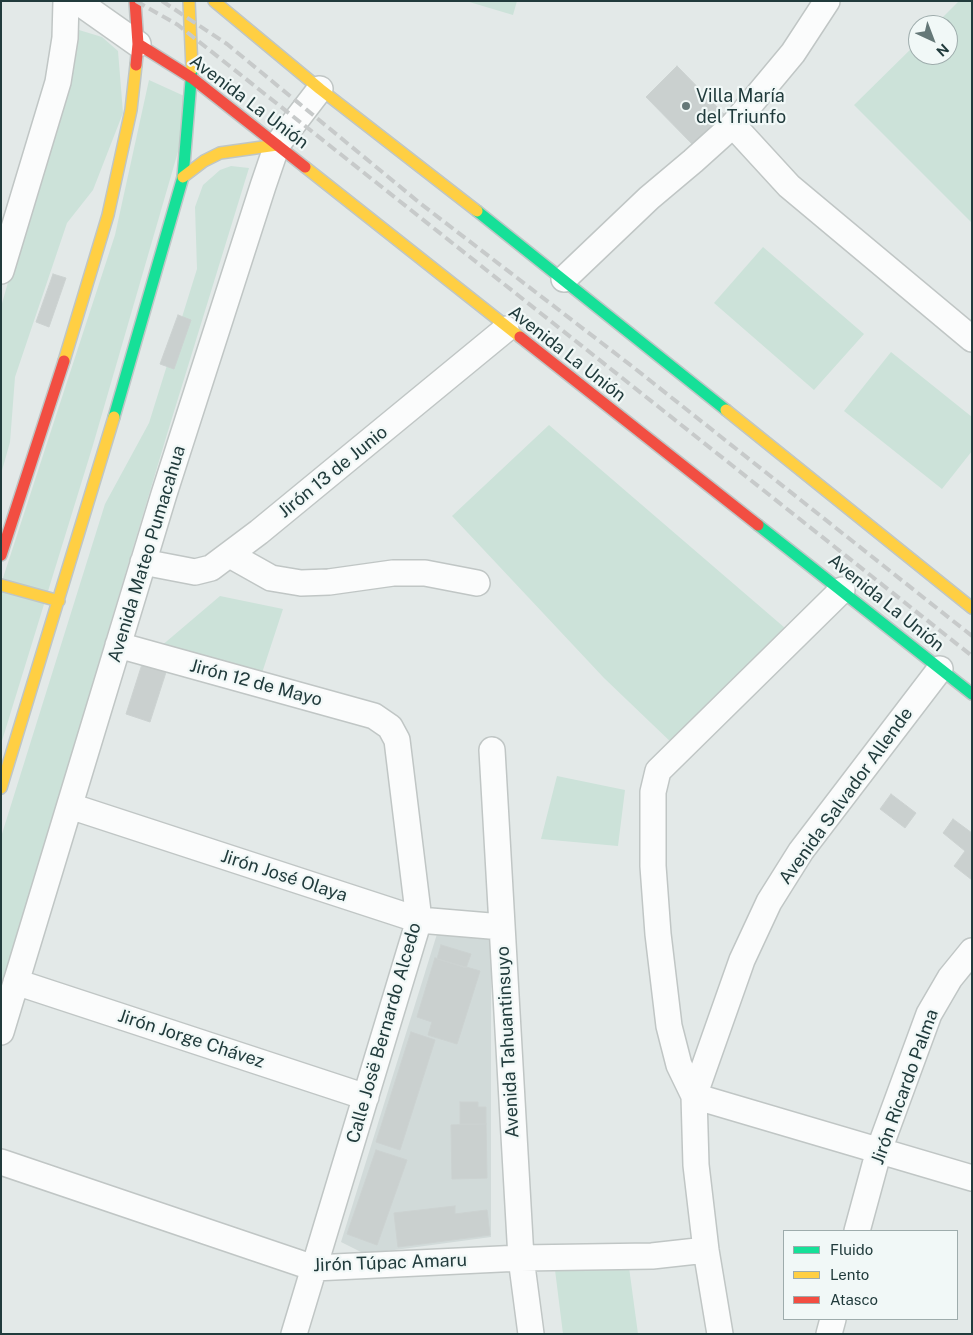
<!DOCTYPE html>
<html>
<head>
<meta charset="utf-8">
<style>
  body { margin:0 }
  #map { position:relative; width:973px; height:1335px; overflow:hidden; background:#e3e9e8; font-family:"Public Sans",sans-serif }
  canvas { display:block }
  .frame { position:absolute; inset:0; border:2px solid #213b3c; pointer-events:none }
  .legend { position:absolute; left:783px; top:1230px; width:175px; height:90px; box-sizing:border-box; background:#f1f8f7; border:1px solid #9eacac; margin:0; padding:6px 9px; list-style:none; font-size:15px; color:#213b3c }
  .legend li { display:flex; align-items:center; gap:10px; height:25px }
  .legend b { width:25px; border:1px solid #9eacac }
  .north { position:absolute; left:908px; top:15px; width:50px; height:50px; box-sizing:border-box; background:#f1f8f7; border:1px solid #9eacac; border-radius:50%; rotate:137deg; font-size:14px; font-weight:700; line-height:20px; text-align:center; color:#213b3c }
  .north::after { content:''; display:block; margin:auto; width:18px; height:22px; background:#657878; clip-path:polygon(50% 0,100% 100%,50% 72%,0 100%) }
</style>
</head>
<body>
<div id="map">
<canvas width="973" height="1335"></canvas>
<div class="frame"></div>
<ul class="legend">
<li><b style="height:6px;background:#16e098"></b>Fluido</li>
<li><b style="height:6px;background:#ffcf43"></b>Lento</li>
<li><b style="height:6px;background:#f24e42"></b>Atasco</li>
</ul>
<div class="north">N</div>
</div>
<script>
const g = document.querySelector('canvas').getContext('2d');
g.lineJoin = 'round';
function fill(path, color) {
  g.fillStyle = color;
  g.fill(path, 'evenodd');
}
function poly(rows) {
  const path = new Path2D();
  for (const r of rows) {
    path.moveTo(r[0], r[1]);
    for (let i = 2; i < r.length; i += 2) path.lineTo(r[i], r[i + 1]);
  }
  return path;
}
function strokePath(path, color, width, dash) {
  g.strokeStyle = color;
  g.lineWidth = width;
  g.lineCap = dash ? 'butt' : 'round';
  g.setLineDash(dash || []);
  g.stroke(path);
}
function label(font, color, halo, rows, align = 'center') {
  g.font = font + ' "Public Sans",sans-serif';
  g.lineWidth = 4.5;
  g.setLineDash([]);
  g.textBaseline = 'middle';
  g.strokeStyle = halo;
  g.fillStyle = color;
  for (const [text, x, y, turn = 0] of rows) {
    g.save();
    g.translate(x, y);
    g.rotate((+turn || 0) * Math.PI / 180);
    g.textAlign = isNaN(turn) ? turn : align;
    if (halo) g.strokeText(text, 0, 0);
    g.fillText(text, 0, 0);
    g.restore();
  }
}
fill(poly([
  [437,934,491,935,491,1237,365,1254,341,1242]
]), '#d1dad9');
fill(poly([
  [466,1,517,1,513,15],
  [959,1,972,1,972,223,854,105,918,42,918,55,948,55,948,25,935,25],
  [79,30,102,37,118,51,123,113,93,190,67,223,15,377,10,442,1,474,1,307,63,89,69,42],
  [149,80,193,100,93,445,1,744,1,584,115,235],
  [231,166,249,168,168,431,1,990,1,837,105,504,149,423,197,269,195,207,203,185,220,170],
  [763,247,864,334,814,390,714,303],
  [891,352,972,417,972,451,942,489,844,411],
  [549,425,785,628,675,746,604,678,452,516],
  [220,596,283,609,262,673,160,647],
  [557,776,625,790,618,846,541,839],
  [628,1260,638,1334,563,1334,555,1270]
]), '#cce2d9');
const building = poly([
  [677,66,725,115,694,146,646,97,677,66],
  [53,274,66,278,49,327,36,322,53,274],
  [178,315,191,320,174,369,160,364,178,315],
  [144,658,168,666,150,722,126,714,144,658],
  [891,794,916,813,905,828,880,809,891,794],
  [953,819,972,833,972,880,954,866,965,851,943,833,953,819],
  [441,945,471,954,466,968,437,959,441,945],
  [435,958,480,971,457,1044,428,1035,432,1022,417,1017,435,958],
  [411,1032,435,1040,400,1150,376,1142,411,1032],
  [460,1102,478,1102,478,1107,486,1107,486,1124,460,1124,460,1102],
  [486,1124,487,1178,452,1179,451,1125,486,1124],
  [376,1150,407,1160,377,1245,347,1234,376,1150],
  [455,1206,455,1214,487,1210,490,1235,398,1247,394,1213,455,1206]
]);
fill(building, '#cad0cf');
strokePath(building, '#ccd2d1', 1);
const street = poly([
  [77,1,138,44],
  [733,125,789,186,972,339],
  [1,271,58,82,65,38,66,1],
  [564,279,649,198,693,161,733,125,793,53,827,1],
  [230,555,271,578,301,583,329,582,393,573,425,573,477,583],
  [143,562,195,572,211,568,259,532,506,329],
  [118,645,374,716,390,727,397,740,419,920,294,1334],
  [492,750,521,1258,531,1334],
  [70,806,419,920,502,927],
  [16,982,366,1097],
  [1,1032,164,494,263,186,277,145,320,89],
  [694,1096,679,1065,669,1026,658,934,653,866,653,792,658,771,842,590],
  [694,1096,972,1178],
  [1,1162,314,1268,521,1258,652,1256,706,1250],
  [857,1231,879,1150,929,1014,950,978,972,951],
  [720,1334,706,1250,696,1165,694,1096,742,960,769,902,801,851,940,669],
  [829,1334,833,1319]
]);
const fast = poly([
  [477,211,726,410],
  [114,417,183,177,192,69],
  [758,525,972,694]
]);
const slow = poly([
  [189,1,192,69],
  [214,1,320,89,477,211],
  [305,167,520,337],
  [183,177,204,161,220,153,277,145],
  [64,361,108,215,131,110,136,65],
  [726,410,972,608],
  [1,585,59,601],
  [1,788,114,417]
]);
const jam = poly([
  [135,1,138,44,136,65],
  [138,44,192,78,305,167],
  [520,337,758,525],
  [1,555,64,361]
]);
strokePath(street, '#c0c6c5', 28);
strokePath(fast, '#bfc6c6', 14);
strokePath(slow, '#bfc6c6', 14);
strokePath(jam, '#bfc6c6', 14);
strokePath(street, '#fbfcfc', 25);
strokePath(fast, '#16e098', 11);
strokePath(slow, '#ffcf43', 11);
strokePath(jam, '#f24e42', 11);
strokePath(poly([
  [136,1,178,25,972,656],
  [162,1,227,44,421,204,633,367,972,636]
]), '#c7caca', 4, [10, 5]);
for (const [x, y, r, color] of [
  [686,106,5,"#657878"]
]) {
  const dot = new Path2D();
  dot.arc(x, y, r, 0, 2 * Math.PI);
  g.fillStyle = color;
  g.fill(dot);
  strokePath(dot, '#f1f8f7', 2);
}
label('18px', '#213b3c', '#f1f8f7', [
  ["Villa María",696,96],
  ["del Triunfo",696,117]
], 'left');
label('18px', '#213b3c', '#f1f8f7', [
  ["Avenida La Unión",249,102,37],
  ["Avenida La Unión",567,354,38],
  ["Jirón 13 de Junio",333,472,-39],
  ["Avenida Mateo Pumacahua",147,554,-73],
  ["Avenida La Unión",886,603,39],
  ["Jirón 12 de Mayo",256,683,15],
  ["Avenida Salvador Allende",846,796,-54],
  ["Jirón José Olaya",284,876,18],
  ["Calle Josë Bernardo Alcedo",384,1033,-74],
  ["Jirón Jorge Chávez",191,1039,18],
  ["Avenida Tahuantinsuyo",508,1042,-93],
  ["Jirón Ricardo Palma",905,1087,-70],
  ["Jirón Túpac Amaru",390,1263,-2]
]);
</script>
</body>
</html>
